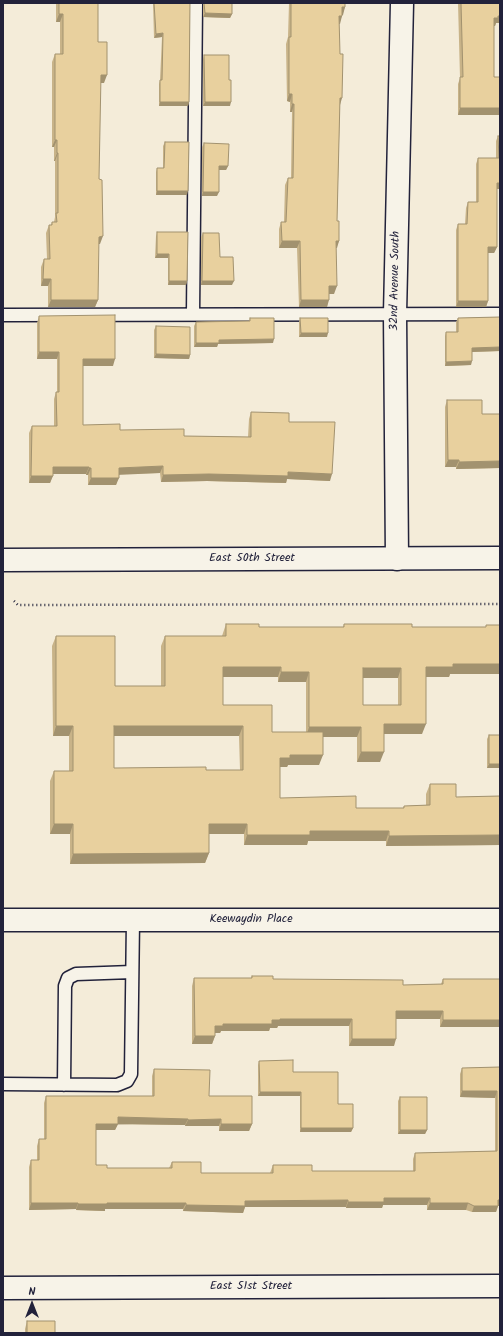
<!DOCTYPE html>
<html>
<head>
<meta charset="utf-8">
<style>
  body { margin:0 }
  #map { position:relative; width:503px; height:1336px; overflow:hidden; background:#f4ecd9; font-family:Kalam,sans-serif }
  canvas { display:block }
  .frame { position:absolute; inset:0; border:4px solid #22223b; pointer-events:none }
  .north { position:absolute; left:12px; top:1284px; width:40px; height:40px; -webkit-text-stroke:3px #f7f3e8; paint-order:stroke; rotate:0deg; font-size:11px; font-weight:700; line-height:16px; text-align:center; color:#22223b }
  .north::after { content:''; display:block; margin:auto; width:14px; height:18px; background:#22223b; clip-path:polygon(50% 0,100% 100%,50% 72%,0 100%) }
</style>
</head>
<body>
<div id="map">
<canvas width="503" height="1336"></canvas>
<div class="frame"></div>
<div class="north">N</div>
</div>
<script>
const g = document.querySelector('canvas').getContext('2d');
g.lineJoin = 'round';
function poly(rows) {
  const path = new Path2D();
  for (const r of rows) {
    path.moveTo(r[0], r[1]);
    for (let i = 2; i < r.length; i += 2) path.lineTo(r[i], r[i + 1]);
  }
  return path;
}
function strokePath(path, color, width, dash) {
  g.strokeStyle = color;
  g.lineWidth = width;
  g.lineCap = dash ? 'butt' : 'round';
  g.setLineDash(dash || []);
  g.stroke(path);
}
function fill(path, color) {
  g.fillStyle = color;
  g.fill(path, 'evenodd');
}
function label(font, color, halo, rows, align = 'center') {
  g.font = font + ' Kalam,sans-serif';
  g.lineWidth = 3.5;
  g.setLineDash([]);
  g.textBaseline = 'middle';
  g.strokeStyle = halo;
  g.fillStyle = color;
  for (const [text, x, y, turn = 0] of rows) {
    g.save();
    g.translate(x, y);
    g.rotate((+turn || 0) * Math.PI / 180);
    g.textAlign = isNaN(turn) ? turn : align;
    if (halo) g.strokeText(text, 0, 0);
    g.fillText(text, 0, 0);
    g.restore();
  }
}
const lane = poly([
  [193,314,196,3],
  [3,315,500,314],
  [3,1084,117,1085,127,1081,131,1074,133,920],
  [64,1085,65,986,68,978,76,974,132,972]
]);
const street = poly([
  [397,559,395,314,402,3],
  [3,920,500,920],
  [3,1288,500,1286]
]);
const secondary = poly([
  [3,560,500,558]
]);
strokePath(lane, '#22223b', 15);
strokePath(street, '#22223b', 25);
strokePath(secondary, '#22223b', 25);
strokePath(poly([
  [14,601,18,605,500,604]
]), '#22223b', 2.5, [1, 3]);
strokePath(lane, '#f7f3e8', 12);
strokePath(street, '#f7f3e8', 22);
strokePath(secondary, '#f7f3e8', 22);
fill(poly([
  [56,3,98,3,98,42,104,83,100,83,99,179,100,244,98,244,98,300,95,307,48,307,48,286,41,286,41,267,44,259,47,259,46,233,49,225,51,225,52,222,54,222,55,217,55,161,54,161,54,147,52,147,52,62,55,54,60,54,60,22,56,22],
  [153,3,190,3,189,102,188,106,159,106,159,84,160,80,162,37,154,38],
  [203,3,232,3,232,14,230,18,203,17],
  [289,3,345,3,345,7,339,24,340,105,337,221,339,241,336,248,334,294,329,294,327,307,299,307,297,248,279,248,279,229,281,222,284,222,285,185,288,178,291,178,292,112,290,112,290,102,287,101,286,44,288,37],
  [458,3,500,3,500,23,496,23,495,26,494,26,494,77,500,115,458,115,458,84,460,78],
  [204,55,229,80,230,106,203,106,203,59],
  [498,136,500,136,500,189,497,189,497,247,494,253,488,253,488,301,486,307,456,307,456,230,458,224,465,224,466,208,468,202,476,202,476,164,478,158,496,158,496,141],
  [165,142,187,195,156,195,156,172,157,168,163,168,163,146],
  [204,143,228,166,226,170,219,170,217,196,202,196,202,147],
  [157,232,187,281,186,285,168,285,168,258,155,258,156,236],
  [203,233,220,257,232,285,201,285,201,237],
  [39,316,113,366,83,366,83,425,120,430,184,436,248,437,249,419,251,412,289,422,330,481,287,479,286,483,207,481,161,482,160,473,119,474,116,485,88,485,88,475,86,475,86,474,53,474,50,483,29,483,29,433,32,426,54,426,54,399,56,392,57,392,57,359,37,359,37,323],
  [500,317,500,351,472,352,471,365,445,366,445,336,446,332,456,332,456,322,458,318],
  [250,318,273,343,218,344,217,347,194,347,194,326,196,322,249,321],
  [300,318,327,337,299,337,299,322],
  [156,326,190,355,189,359,154,358,154,330],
  [447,400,482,414,500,414,500,468,456,469,456,467,445,467,445,407],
  [226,624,259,627,343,627,344,624,412,627,486,627,486,625,500,625,450,674,449,677,426,677,422,734,384,734,380,762,357,762,357,737,323,737,319,765,288,765,287,767,280,767,280,798,356,808,403,808,404,806,426,805,426,794,430,784,456,797,500,796,500,845,386,846,386,841,308,841,307,845,244,845,244,834,209,834,209,853,205,863,70,864,70,834,50,834,50,781,54,771,69,771,69,736,53,736,52,646,56,636,115,686,161,686,161,646,165,636,222,636],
  [223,677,278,677,278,682,306,682,306,732,272,732,223,705],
  [363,678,398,678,398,705,363,705],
  [114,736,239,736,240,770,206,770,114,768],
  [489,735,500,735,500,768,487,768,487,739],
  [252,976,273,979,403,985,441,984,443,979,500,979,500,1027,440,1027,440,1019,396,1019,394,1046,349,1046,349,1026,278,1026,277,1028,270,1028,269,1031,221,1031,220,1033,215,1033,215,1036,212,1044,192,1044,192,986,194,978,251,978],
  [259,1061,293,1072,338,1104,353,1128,351,1132,300,1132,300,1096,258,1096,258,1065],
  [500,1067,500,1206,498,1206,496,1212,472,1212,466,1210,427,1210,427,1205,383,1205,382,1208,346,1208,346,1207,245,1207,243,1213,183,1211,183,1209,105,1209,105,1211,76,1210,76,1209,29,1210,29,1167,31,1160,37,1160,37,1146,39,1139,44,1139,44,1103,46,1096,152,1096,152,1076,154,1069,209,1096,252,1124,249,1131,219,1131,219,1126,185,1126,185,1125,118,1124,115,1130,96,1130,96,1165,107,1168,169,1168,172,1162,201,1173,270,1173,273,1165,312,1171,413,1171,413,1159,415,1153,495,1151,495,1098,460,1097,460,1074,462,1068],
  [400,1097,427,1130,425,1134,398,1134,398,1101],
  [27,1321,55,1333,25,1333,25,1329]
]), '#c8b388');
fill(poly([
  [342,7,345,7,343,15,340,15],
  [205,13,232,14,230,18,203,17],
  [59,14,63,14,60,22,56,22],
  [339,16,342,16,340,24,337,24],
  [498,16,500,16,500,23,496,23,495,26,492,26,494,18],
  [163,33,162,37,154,38,156,34],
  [101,75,107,75,104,83,98,83],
  [289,94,292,94,290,102,287,101],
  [340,98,342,98,340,105],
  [160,102,189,102,188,106,159,106],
  [205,102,231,102,230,106,203,106],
  [292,104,294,104,292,112,290,112],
  [460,108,500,108,500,115,458,115],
  [55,140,57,140,54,147,52,147],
  [57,153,58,153,55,161,54,161],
  [219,166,228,166,226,170,217,170],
  [497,183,500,183,500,189,495,189],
  [157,191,188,191,187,195,156,195],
  [203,192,219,192,217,196,202,196],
  [103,236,100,244,96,244,99,237],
  [282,241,300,241,297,248,279,248],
  [336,241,339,241,337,248,333,248],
  [488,247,497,247,494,253,485,253],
  [157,254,169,254,168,258,155,258],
  [43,279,51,279,48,286,41,286],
  [169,281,187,281,186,285,168,285],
  [202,281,234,281,232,285,201,285],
  [329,286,337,286,334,294,327,294],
  [51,300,98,300,95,307,48,307],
  [301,300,329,300,327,307,299,307],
  [458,301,488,301,486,307,456,307],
  [301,333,328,333,327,337,299,337],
  [274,339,273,343,218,344,217,347,194,347,196,343,219,340],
  [500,347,500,351,471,352,472,348],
  [39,352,59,352,57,359,37,359],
  [156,354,190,355,189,359,154,358],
  [83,359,115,359,113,366,81,366],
  [472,361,471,365,445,366,446,362],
  [448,460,459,460,456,467,445,467],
  [500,461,500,468,456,469,459,462],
  [163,466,160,473,116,475,119,468],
  [53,467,89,467,86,474,50,474],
  [89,468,91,468,88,475,86,475],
  [288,472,332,474,330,481,287,479,286,483,207,481,161,482,163,475],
  [31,476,53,476,50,483,29,483],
  [91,478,119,478,116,485,88,485],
  [453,664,500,664,500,674,450,674,449,677,422,677,426,667],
  [223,667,281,667,278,677,220,677],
  [363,668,401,668,398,678,359,678],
  [281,672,309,672,306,682,278,682],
  [384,724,426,724,422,734,380,734],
  [56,726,73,726,69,736,53,736],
  [114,726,243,726,239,736,111,736],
  [309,727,361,727,357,737,306,737],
  [361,752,384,752,380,762,357,762],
  [290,755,323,755,319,765,288,765,287,767,276,767,280,758],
  [489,764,500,764,500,768,487,768],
  [54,824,73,824,70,834,50,834],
  [209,824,247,824,244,834,205,834],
  [310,831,389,831,386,841,308,841,307,845,244,845,247,835],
  [500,835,500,845,386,846,389,836],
  [209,853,205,863,70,864,73,854],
  [396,1011,443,1011,440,1019,394,1019],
  [280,1019,352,1019,349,1026,278,1026,277,1028,270,1028,269,1031,221,1031,220,1033,212,1033,215,1026,223,1024,272,1020],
  [443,1020,500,1020,500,1027,440,1027],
  [195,1036,215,1036,212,1044,192,1044],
  [352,1039,396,1039,394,1046,349,1046],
  [462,1091,497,1091,495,1098,460,1097],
  [260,1092,301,1092,300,1096,258,1096],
  [118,1117,188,1119,185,1125,115,1124],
  [221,1119,219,1126,185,1126,188,1120],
  [96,1124,118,1124,115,1130,94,1130],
  [221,1124,252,1124,249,1131,219,1131],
  [301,1128,353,1128,351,1132,300,1132],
  [400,1130,427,1130,425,1134,398,1134],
  [384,1198,430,1198,427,1205,383,1205,382,1208,346,1208,348,1202],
  [348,1200,346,1207,245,1207,243,1213,183,1211,186,1205,245,1201],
  [498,1200,500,1200,500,1206,496,1206,498,1206,496,1212,472,1212,474,1206],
  [31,1203,78,1203,76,1209,29,1210],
  [107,1203,186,1203,183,1209,105,1209,105,1211,76,1210,78,1204],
  [430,1203,468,1203,466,1210,427,1210]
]), '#a2926f');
const building = poly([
  [59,3,98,3,98,42,107,42,107,75,101,75,99,179,102,180,103,236,99,237,98,300,51,300,51,279,43,279,44,259,50,259,49,225,52,225,52,222,57,222,56,213,58,213,58,153,57,153,57,140,55,140,55,54,63,54,63,14,59,14,59,3],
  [154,3,190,3,189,102,160,102,160,80,162,80,163,33,156,34,154,3],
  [204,3,232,3,232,14,205,13,204,3],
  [291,3,345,3,345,7,342,7,342,16,339,16,340,54,343,54,342,98,340,98,337,221,339,221,339,241,336,241,337,286,329,286,329,300,301,300,300,241,282,241,281,222,286,222,288,178,293,178,294,104,292,104,292,94,289,94,289,37,291,37,291,3],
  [461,3,500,3,500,16,498,16,498,18,494,18,494,77,500,77,500,108,460,108,460,77,463,77,461,3],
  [204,55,229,55,229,80,231,80,231,102,205,102,204,55],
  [498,136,500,136,500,183,497,183,497,247,488,247,488,301,458,301,458,224,467,224,468,202,478,202,478,158,499,158,498,136],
  [165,142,189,142,188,191,157,191,157,168,164,168,165,142],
  [204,143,229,144,228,166,219,166,219,192,203,192,204,143],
  [157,232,188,232,187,281,169,281,169,254,157,254,157,232],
  [203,233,219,233,220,257,233,257,234,281,202,281,203,233],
  [115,315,115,359,83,359,83,425,120,424,120,430,184,429,184,436,251,437,251,412,289,413,289,422,335,422,332,474,288,472,288,476,209,474,163,475,163,466,119,468,119,478,91,478,91,468,89,468,89,467,53,467,53,476,31,476,32,426,57,426,56,392,59,392,59,352,39,352,39,316,115,315],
  [500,317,500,347,472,348,472,361,446,362,446,332,458,332,458,318,500,317],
  [250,318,274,318,274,339,219,340,219,343,196,343,196,322,250,321,250,318],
  [300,318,328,318,328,333,301,333,300,318],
  [156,326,190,327,190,355,156,354,156,326],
  [447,400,482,400,482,414,500,414,500,461,459,462,459,460,448,460,447,400],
  [226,624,259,624,259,627,344,627,344,624,412,624,412,627,486,627,486,625,500,625,500,664,453,664,453,667,426,667,426,724,384,724,384,752,361,752,361,727,309,727,309,672,281,672,281,667,223,667,223,705,272,705,272,732,323,732,323,755,290,755,290,758,280,758,280,798,356,796,356,808,404,808,404,806,430,805,430,784,456,784,456,797,500,796,500,835,389,836,389,831,310,831,310,835,247,835,247,824,209,824,209,853,73,854,73,824,54,824,54,771,73,771,73,726,56,726,56,636,115,636,115,686,165,686,165,636,226,636,226,624],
  [363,668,401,668,401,705,363,705,363,668],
  [114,726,243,726,243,770,206,770,206,767,114,768,114,726],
  [489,735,500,735,500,764,489,764,489,735],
  [252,976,273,976,273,979,403,980,403,985,443,984,443,979,500,979,500,1020,443,1020,443,1011,396,1011,396,1039,352,1039,352,1019,280,1019,280,1020,272,1020,272,1024,223,1024,223,1026,215,1026,215,1036,195,1036,194,978,252,978,252,976],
  [293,1060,293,1072,338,1072,338,1104,353,1104,353,1128,301,1128,301,1092,260,1092,259,1061,293,1060],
  [500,1067,500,1200,498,1200,498,1206,474,1206,468,1203,430,1203,430,1198,384,1198,384,1202,348,1202,348,1200,245,1201,245,1206,186,1205,186,1203,107,1203,107,1204,78,1204,78,1203,31,1203,31,1160,39,1160,39,1139,46,1139,46,1096,154,1096,154,1069,210,1070,209,1096,252,1096,252,1124,221,1124,221,1119,188,1120,188,1119,118,1117,118,1124,96,1124,96,1165,107,1165,107,1168,172,1168,172,1162,201,1162,201,1173,273,1173,273,1165,312,1165,312,1171,415,1171,415,1153,497,1151,497,1091,462,1091,462,1068,500,1067],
  [400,1097,427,1097,427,1130,400,1130,400,1097],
  [27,1321,55,1321,55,1333,27,1333,27,1321]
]);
fill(building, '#e8d09e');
strokePath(building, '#a2926f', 1);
label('12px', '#22223b', '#f7f3e8', [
  ["32nd Avenue South",396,281,-89],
  ["East 50th Street",252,559],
  ["Keewaydin Place",251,920],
  ["East 51st Street",251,1287]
]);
</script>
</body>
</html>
